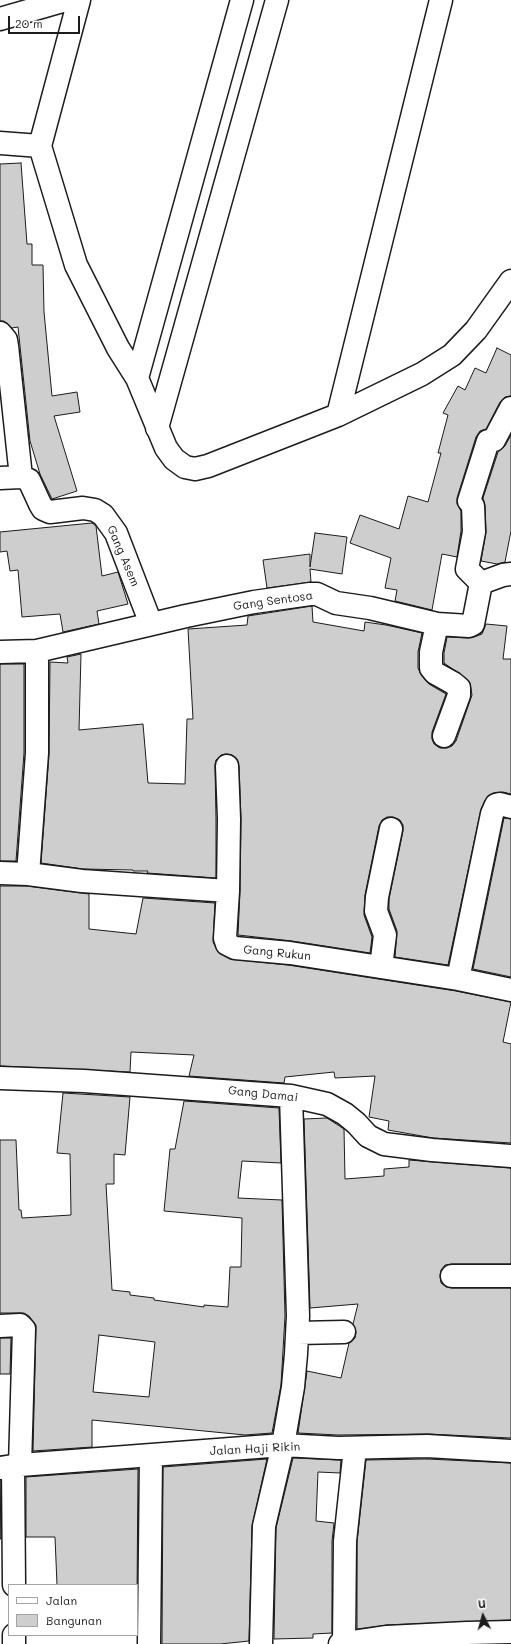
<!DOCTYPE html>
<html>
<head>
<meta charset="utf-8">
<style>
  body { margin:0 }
  #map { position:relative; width:511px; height:1644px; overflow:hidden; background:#fff; font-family:Mali,sans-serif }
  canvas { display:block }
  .legend { position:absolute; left:8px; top:1584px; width:130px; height:52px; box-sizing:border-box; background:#fff; border:1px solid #a4a4a4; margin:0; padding:5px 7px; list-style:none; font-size:12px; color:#1c1c1c }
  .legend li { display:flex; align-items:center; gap:8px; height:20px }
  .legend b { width:20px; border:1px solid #a4a4a4 }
  .north { position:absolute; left:463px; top:1596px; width:40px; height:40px; -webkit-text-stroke:3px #fff; paint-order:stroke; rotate:354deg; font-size:11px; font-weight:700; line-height:16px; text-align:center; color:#1c1c1c }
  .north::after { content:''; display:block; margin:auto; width:14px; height:18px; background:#1c1c1c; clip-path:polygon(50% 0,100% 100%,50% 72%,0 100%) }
  .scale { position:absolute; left:8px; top:16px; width:72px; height:18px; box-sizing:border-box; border:2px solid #1c1c1c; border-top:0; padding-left:5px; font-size:12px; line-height:14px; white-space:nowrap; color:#1c1c1c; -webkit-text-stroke:3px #fff; paint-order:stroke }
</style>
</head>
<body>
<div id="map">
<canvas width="511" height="1644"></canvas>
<ul class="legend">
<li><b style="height:5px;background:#fff"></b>Jalan</li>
<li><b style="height:11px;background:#cecece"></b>Bangunan</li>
</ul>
<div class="north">U</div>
<div class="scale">20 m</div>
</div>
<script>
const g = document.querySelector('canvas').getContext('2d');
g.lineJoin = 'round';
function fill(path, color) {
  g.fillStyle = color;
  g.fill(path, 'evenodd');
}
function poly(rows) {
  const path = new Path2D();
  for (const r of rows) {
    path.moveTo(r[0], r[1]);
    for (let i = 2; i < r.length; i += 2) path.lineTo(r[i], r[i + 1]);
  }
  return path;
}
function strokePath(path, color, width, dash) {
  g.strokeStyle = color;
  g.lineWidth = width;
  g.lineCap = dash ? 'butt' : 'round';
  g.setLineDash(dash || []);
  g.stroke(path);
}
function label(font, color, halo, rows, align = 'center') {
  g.font = font + ' Mali,sans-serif';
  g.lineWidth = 3;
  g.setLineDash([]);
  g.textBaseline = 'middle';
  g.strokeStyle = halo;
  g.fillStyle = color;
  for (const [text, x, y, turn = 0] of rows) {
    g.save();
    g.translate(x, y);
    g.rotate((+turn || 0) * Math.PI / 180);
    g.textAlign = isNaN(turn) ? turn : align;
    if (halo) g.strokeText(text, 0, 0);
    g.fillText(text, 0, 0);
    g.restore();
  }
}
const building = poly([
  [21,163,27,244,32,244,32,265,43,265,44,312,52,396,77,392,80,412,54,416,77,491,52,499,40,474,30,441,18,327,12,328,4,321,0,321,0,164,21,163],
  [497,348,511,355,511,396,505,397,500,402,486,429,480,431,476,437,457,498,457,504,461,511,461,531,457,557,442,554,432,610,395,601,397,590,385,588,391,558,350,543,360,515,399,529,408,496,428,502,441,453,438,453,448,415,443,413,458,386,465,390,475,368,486,373,497,348],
  [511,435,511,531,505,562,497,564,481,561,486,532,485,506,483,498,498,452,505,446,511,435],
  [92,523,96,526,102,576,118,572,128,604,97,611,99,624,63,632,60,614,22,617,18,570,10,571,7,551,0,552,0,532,92,523],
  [315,533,347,537,342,574,310,569,311,582,267,588,263,560,310,554,310,567,315,533],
  [312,606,313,622,364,631,365,622,386,625,422,633,418,652,418,668,421,675,429,684,446,694,432,732,432,739,434,744,440,748,447,748,452,746,456,741,472,695,470,683,467,679,444,663,444,653,447,637,468,638,474,637,482,634,486,624,507,626,503,659,511,659,511,794,503,792,493,793,485,800,481,809,448,965,395,957,397,931,389,909,389,899,403,831,403,825,400,820,393,817,387,817,382,820,379,826,365,895,364,915,372,937,370,953,292,941,238,935,240,891,241,819,239,766,237,759,232,755,226,754,221,755,216,760,215,766,216,819,216,878,147,873,148,871,133,871,133,870,83,869,41,863,49,754,50,662,68,663,67,657,81,654,79,730,143,724,148,783,185,784,187,719,193,719,188,629,247,625,248,616,312,606],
  [0,664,24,664,24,753,16,861,0,861,0,664],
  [504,818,511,819,511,977,473,969,504,818],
  [0,886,27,886,89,894,89,929,136,934,143,898,215,903,213,942,218,952,230,959,288,965,456,991,511,1002,503,1042,511,1044,511,1143,433,1138,388,1130,389,1121,369,1117,375,1076,335,1078,334,1072,285,1077,284,1083,189,1076,194,1055,131,1052,130,1072,0,1066,0,886],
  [63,1093,130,1097,125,1155,114,1154,114,1184,106,1184,112,1290,130,1292,130,1295,154,1298,154,1300,204,1307,204,1305,228,1307,230,1267,241,1267,242,1218,164,1211,170,1149,175,1149,184,1101,279,1108,281,1163,242,1161,238,1198,282,1200,285,1316,281,1385,272,1433,245,1435,92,1420,92,1447,33,1451,36,1325,29,1316,24,1313,0,1313,0,1140,16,1140,19,1210,21,1210,22,1218,71,1215,70,1154,57,1153,63,1093],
  [99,1335,155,1342,149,1397,93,1392,99,1335],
  [327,1118,344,1129,345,1179,384,1176,384,1169,409,1167,409,1160,511,1168,511,1264,452,1264,445,1265,441,1270,440,1276,441,1283,446,1287,452,1288,511,1288,511,1438,428,1434,338,1435,298,1433,307,1371,341,1378,349,1343,355,1338,356,1332,353,1324,358,1304,310,1308,304,1119,327,1118],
  [0,1338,11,1338,10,1374,0,1374,0,1338],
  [293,1458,341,1460,340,1473,318,1472,316,1521,334,1523,332,1541,332,1633,313,1634,313,1638,274,1639,276,1528,293,1458],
  [267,1459,252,1526,249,1641,220,1644,162,1644,163,1467,267,1459],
  [427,1459,511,1463,511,1620,386,1625,357,1629,357,1542,366,1460,427,1459],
  [138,1469,137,1597,137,1585,57,1585,55,1537,26,1537,26,1477,138,1469],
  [0,1480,1,1539,0,1539,0,1480]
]);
fill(building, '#cecece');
strokePath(building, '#1c1c1c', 1);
const minor = poly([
  [79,0,40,146,76,265,118,348,137,378,166,448,174,459,185,467,195,469,208,466,338,415,422,374,452,355,476,330,511,281],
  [0,19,66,0],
  [0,143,40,146],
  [0,333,6,340,7,346,21,477],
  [137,378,242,0],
  [338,415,441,0],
  [157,428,277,0],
  [0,478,21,477,29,480,40,504,43,509,50,512,83,508,95,510,103,515,116,533,151,624],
  [481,583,467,569,474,532,473,506,469,501,488,441,494,440,511,408],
  [437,624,431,652,431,668,435,673,453,683,459,688,459,695,444,736],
  [0,652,37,651,186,616,254,602,310,594,317,594,336,603,370,608,437,624,469,626,473,624,481,583,503,575,511,574],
  [227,766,229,819,228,891],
  [0,873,28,874,82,881,228,891,225,938,227,944,235,948,290,953,458,979,511,990],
  [28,874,37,753,37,651],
  [381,967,385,935,376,911,377,897,391,829],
  [458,979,492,814,496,805,500,804,511,807],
  [0,1078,84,1081,291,1096,327,1104,345,1114,356,1123,368,1136,384,1144,432,1150,511,1156],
  [452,1276,511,1276],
  [0,1326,20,1325,24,1329,20,1465],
  [298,1333,344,1332],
  [13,1466,14,1585],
  [0,1468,20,1465,283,1445,338,1448,427,1446,511,1451],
  [14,1635,14,1644],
  [344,1643,345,1541,355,1448],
  [149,1644,151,1456],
  [261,1644,264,1526,283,1445,293,1387,296,1354,298,1316,291,1096],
  [340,1644,387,1637,467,1633,511,1632]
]);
strokePath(minor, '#1c1c1c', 25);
strokePath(minor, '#fff', 22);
label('12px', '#1c1c1c', '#fff', [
  ["Gang Asem",123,556,67],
  ["Gang Sentosa",273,601,-8],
  ["Gang Rukun",277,953,6],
  ["Gang Damai",263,1094,6],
  ["Jalan Haji Rikin",255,1449,-3]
]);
</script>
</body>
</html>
